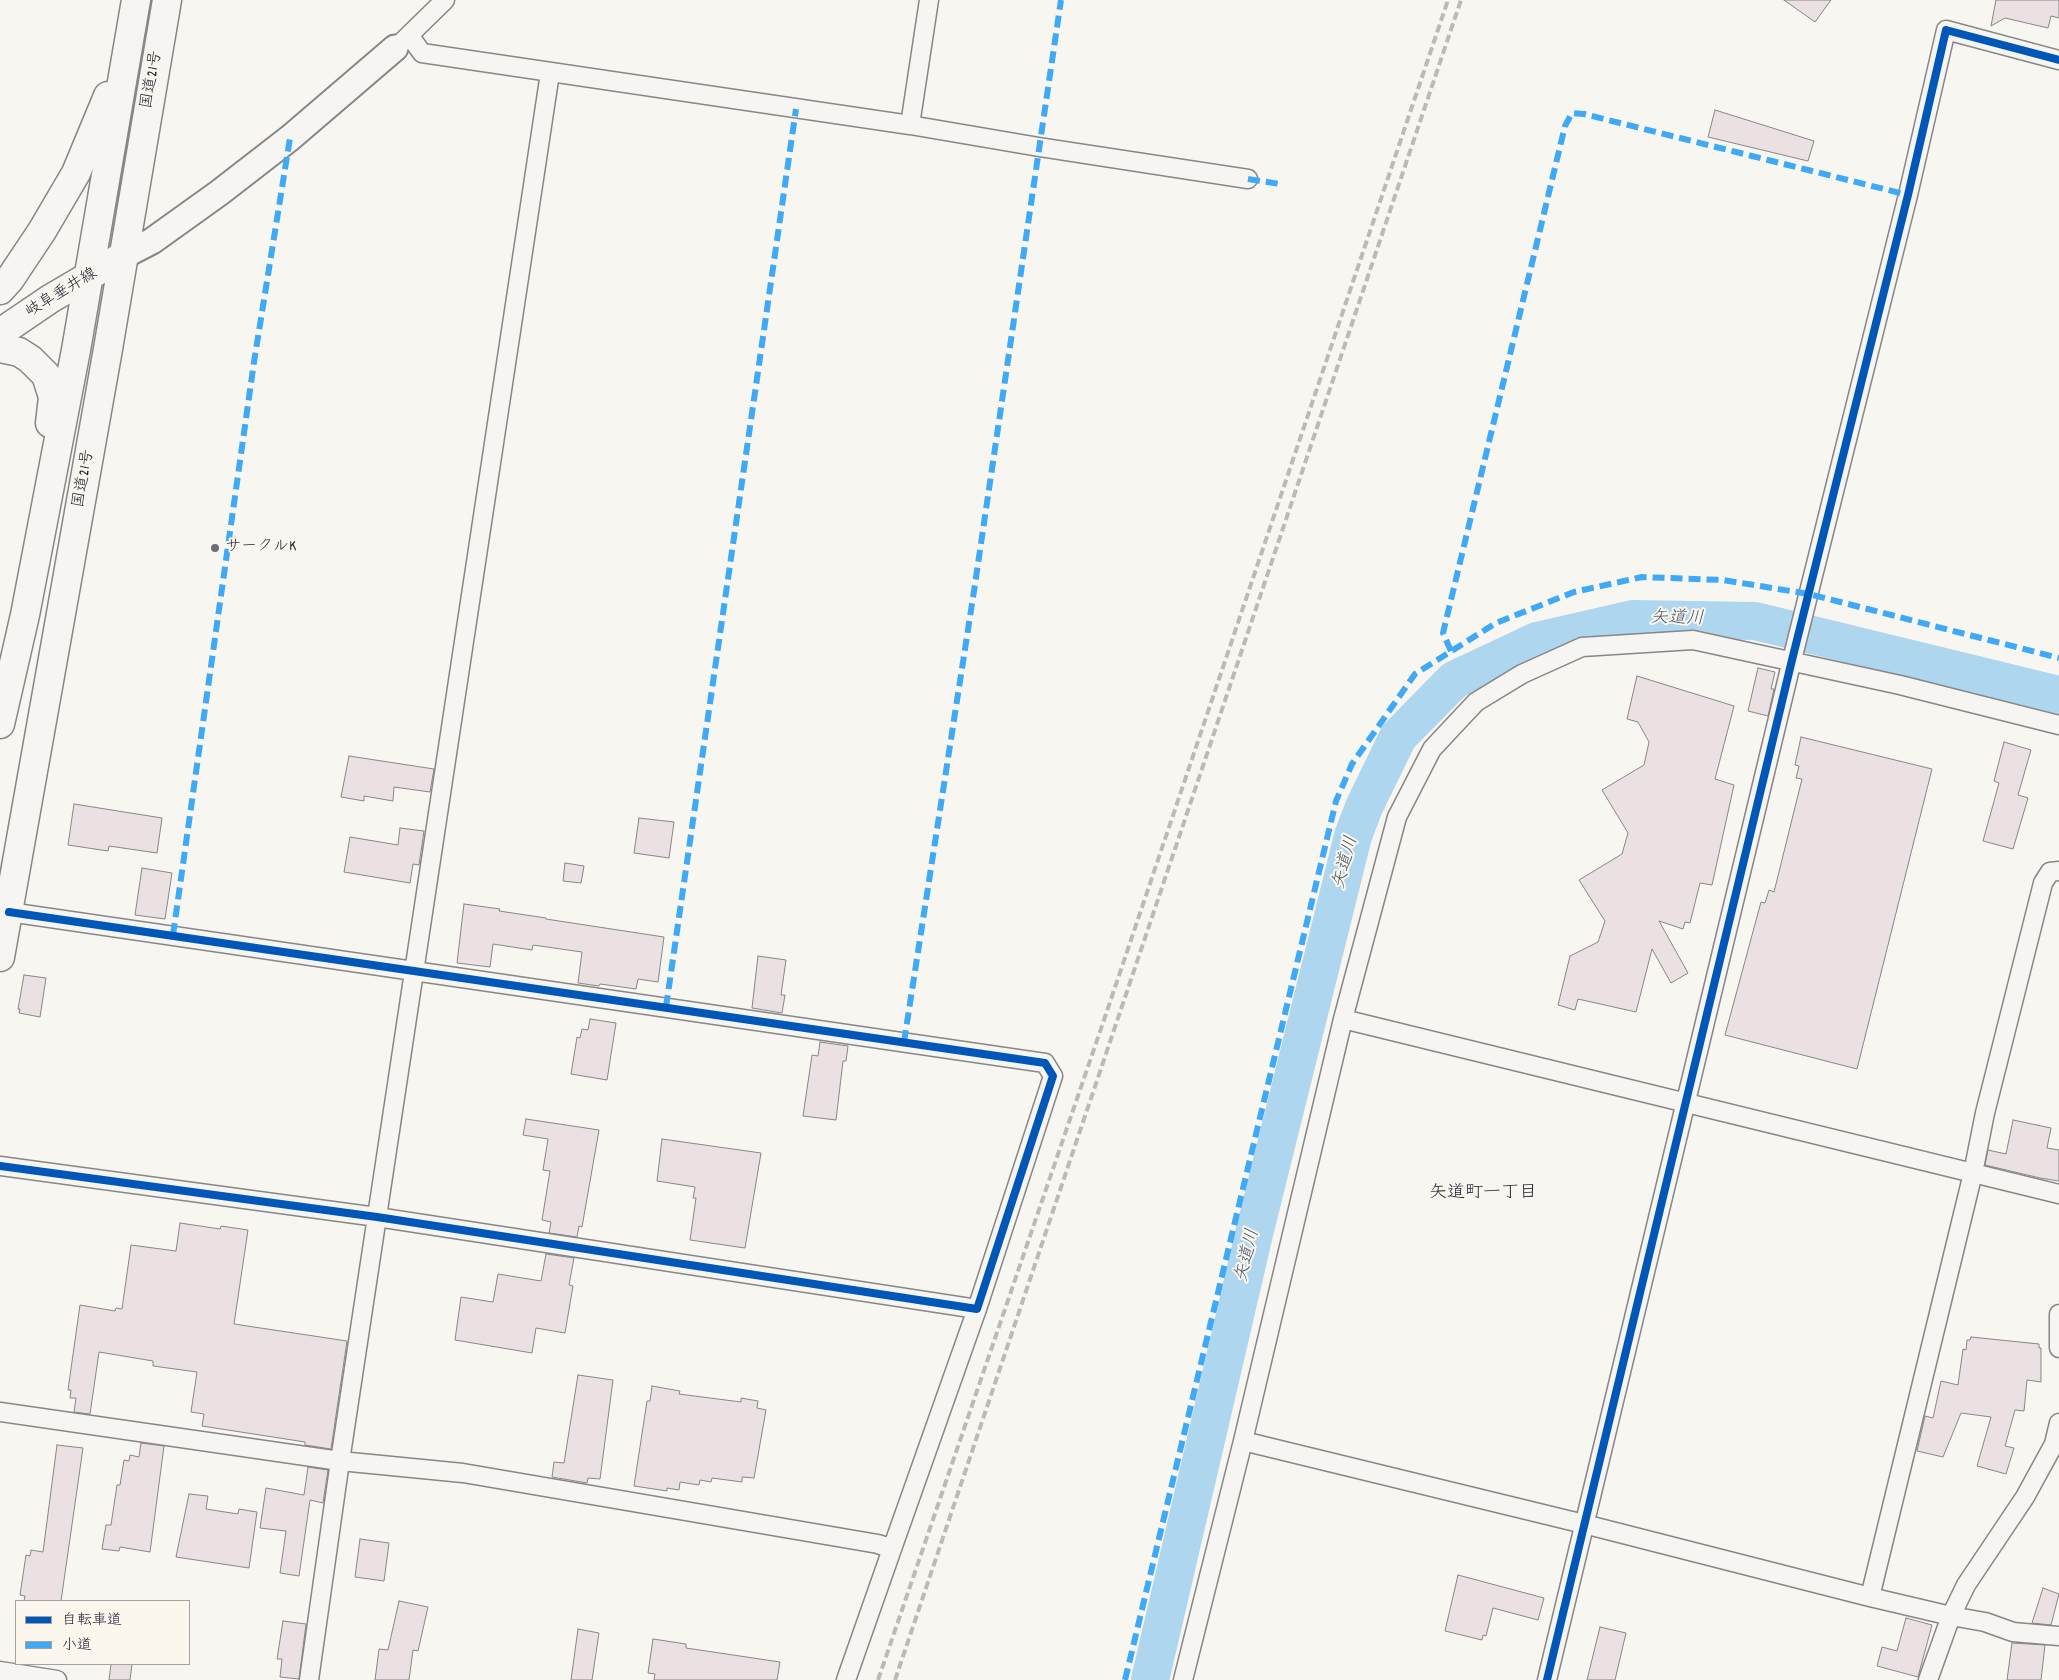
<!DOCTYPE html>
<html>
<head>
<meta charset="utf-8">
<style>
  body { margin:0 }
  #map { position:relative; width:2059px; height:1680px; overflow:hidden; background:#f8f6f0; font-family:Dekko,"Klee One",sans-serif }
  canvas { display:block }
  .legend { position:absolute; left:15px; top:1600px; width:175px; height:65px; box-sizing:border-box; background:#fbf7ec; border:1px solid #a4a2a5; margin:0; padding:6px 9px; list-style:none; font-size:15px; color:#22223b }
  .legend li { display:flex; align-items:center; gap:10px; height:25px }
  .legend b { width:25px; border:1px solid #a4a2a5 }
</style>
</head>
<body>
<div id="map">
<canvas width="2059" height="1680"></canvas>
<ul class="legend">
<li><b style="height:6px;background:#0057b8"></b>自転車道</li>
<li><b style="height:6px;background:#3fa9f5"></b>小道</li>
</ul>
</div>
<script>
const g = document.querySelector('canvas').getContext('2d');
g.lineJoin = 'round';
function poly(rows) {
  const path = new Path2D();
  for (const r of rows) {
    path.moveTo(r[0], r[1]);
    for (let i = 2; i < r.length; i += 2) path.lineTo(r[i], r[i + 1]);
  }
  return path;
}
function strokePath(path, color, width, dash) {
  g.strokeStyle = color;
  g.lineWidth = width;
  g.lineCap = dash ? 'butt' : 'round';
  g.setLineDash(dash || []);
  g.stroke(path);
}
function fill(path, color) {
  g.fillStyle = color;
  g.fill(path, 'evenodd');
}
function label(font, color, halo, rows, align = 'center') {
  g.font = font + ' Dekko,"Klee One",sans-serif';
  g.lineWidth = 4;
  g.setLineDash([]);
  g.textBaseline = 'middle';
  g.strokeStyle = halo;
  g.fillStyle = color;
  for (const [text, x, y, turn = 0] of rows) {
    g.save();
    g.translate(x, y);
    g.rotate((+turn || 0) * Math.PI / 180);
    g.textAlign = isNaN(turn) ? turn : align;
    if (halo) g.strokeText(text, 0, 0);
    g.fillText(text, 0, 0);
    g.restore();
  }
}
strokePath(poly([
  [1150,1680,1254,1234,1353,836,1364,807,1398,737,1454,680,1537,641,1633,619,1755,621,2059,695]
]), '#afd6ef', 38);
const building = poly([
  [1784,0,1831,0,1815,22,1784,0],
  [1996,0,2059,0,2059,18,2051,16,2048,28,2005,18,1991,26,1996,0],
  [1715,110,1814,141,1808,161,1708,137,1715,110],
  [1758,668,1775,672,1771,689,1774,689,1768,716,1748,711,1758,668],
  [1637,676,1734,706,1715,779,1734,785,1712,885,1700,883,1690,923,1685,922,1683,929,1659,921,1688,973,1671,983,1652,949,1636,1012,1578,999,1575,1010,1558,1005,1570,956,1598,942,1605,921,1579,880,1622,854,1628,833,1602,790,1644,765,1649,742,1638,722,1627,719,1637,676],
  [1801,737,1932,769,1857,1069,1725,1035,1761,902,1765,903,1769,890,1774,892,1802,779,1796,778,1799,766,1795,765,1801,737],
  [2004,742,2031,750,2018,795,2028,798,2013,849,1983,841,1999,783,1994,781,2004,742],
  [349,756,434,769,430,792,394,787,393,801,364,796,364,801,341,797,349,756],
  [74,804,162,818,157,853,109,846,108,851,68,845,74,804],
  [639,818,674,822,669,858,634,853,639,818],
  [400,828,424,831,419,865,413,864,410,883,344,872,350,837,398,845,400,828],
  [565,863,584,866,581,883,563,881,565,863],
  [142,868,172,873,165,919,135,915,142,868],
  [464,904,500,909,499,911,546,918,546,919,664,937,658,982,638,979,636,989,600,984,599,986,578,983,582,952,533,945,532,950,493,944,490,967,457,963,464,904],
  [758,956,786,960,781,995,785,995,782,1013,752,1008,758,956],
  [24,975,46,978,40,1017,19,1013,20,1009,18,1009,24,975],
  [590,1019,616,1023,607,1080,571,1074,577,1037,580,1038,582,1029,588,1030,590,1019],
  [820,1042,848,1046,846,1061,843,1061,836,1120,803,1116,812,1055,818,1056,820,1042],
  [526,1119,599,1130,582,1227,579,1226,577,1237,549,1233,551,1222,542,1220,550,1171,543,1170,548,1139,523,1135,526,1119],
  [2013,1120,2051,1128,2047,1148,2059,1150,2059,1181,2040,1178,1985,1165,1988,1150,2006,1154,2013,1120],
  [662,1139,761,1153,745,1248,690,1240,696,1198,693,1198,695,1187,657,1181,662,1139],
  [180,1223,220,1229,221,1226,248,1230,234,1324,347,1341,331,1449,305,1445,305,1442,202,1426,204,1414,191,1412,197,1372,153,1366,153,1361,99,1352,90,1414,74,1412,76,1398,70,1398,71,1390,68,1390,80,1305,115,1311,116,1308,122,1309,131,1245,176,1251,180,1223],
  [546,1254,574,1258,569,1285,573,1286,565,1333,536,1328,532,1353,455,1340,461,1297,493,1302,498,1274,541,1281,546,1254],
  [1971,1337,2039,1344,2039,1348,2041,1348,2041,1382,2027,1380,2024,1411,2015,1410,2005,1446,2014,1448,2006,1474,1977,1466,1991,1417,1961,1413,1943,1457,1917,1451,1925,1416,1933,1418,1941,1381,1958,1385,1963,1349,1966,1350,1967,1340,1970,1340,1971,1337],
  [578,1375,613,1380,600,1479,588,1478,587,1483,552,1477,554,1462,564,1463,578,1375],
  [652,1386,680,1391,679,1394,741,1402,741,1398,758,1401,757,1408,766,1410,754,1478,742,1477,742,1482,712,1478,711,1482,700,1480,699,1485,680,1482,679,1490,667,1488,667,1491,634,1486,647,1401,650,1401,652,1386],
  [141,1443,164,1446,150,1552,120,1547,119,1551,102,1549,106,1525,111,1525,117,1485,120,1485,124,1460,129,1461,130,1455,139,1457,141,1443],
  [57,1445,83,1448,61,1601,24,1601,25,1596,20,1595,26,1555,30,1556,31,1550,43,1552,57,1445],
  [308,1467,328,1470,323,1503,310,1500,299,1576,280,1573,286,1531,260,1528,266,1488,304,1495,308,1467],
  [189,1494,208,1496,206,1509,238,1514,239,1509,257,1512,249,1568,176,1557,189,1494],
  [360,1539,389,1543,384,1581,355,1577,360,1539],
  [1458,1575,1544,1598,1538,1620,1493,1608,1486,1636,1483,1635,1482,1640,1445,1631,1458,1575],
  [2043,1588,2059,1594,2051,1625,2032,1623,2043,1588],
  [399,1601,428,1607,418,1651,413,1650,409,1680,375,1680,379,1649,388,1650,399,1601],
  [1906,1618,1932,1625,1918,1677,1877,1666,1882,1647,1897,1651,1906,1618],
  [283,1621,306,1624,299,1679,280,1677,282,1659,277,1659,283,1621],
  [1600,1627,1626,1633,1615,1680,1587,1680,1600,1627],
  [578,1629,599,1633,592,1680,571,1680,578,1629],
  [653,1639,686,1644,686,1648,780,1662,777,1680,654,1680,655,1674,648,1673,653,1639],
  [2012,1643,2045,1645,2041,1680,2007,1680,2012,1643],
  [111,1664,132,1664,130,1680,109,1680,111,1664]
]);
fill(building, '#ebe0e2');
strokePath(building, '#878688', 1);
const street = poly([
  [409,35,422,53,910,125,1039,147,1248,179],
  [401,43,445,0],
  [910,125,929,0],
  [1343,1019,2059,1194],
  [0,1166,377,1217,977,1309,1053,1076,1045,1063,9,912],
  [2059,1314,2059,1348],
  [0,1412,340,1461,463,1473,878,1544,892,1549,977,1309],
  [1243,1441,1584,1524,1870,1597,1973,1173,1985,1113,2043,883,2050,872,2059,871],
  [1870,1597,1951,1616,1985,1622,2013,1632,2059,1636],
  [0,1671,57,1680],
  [309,1680,340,1461,550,73],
  [846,1680,892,1549],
  [1183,1680,1243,1441,1343,1019,1397,817,1432,749,1476,702,1522,674,1582,647,1693,640,1900,685,2059,725],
  [1547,1680,1792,660,1908,195,1946,30,2059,60],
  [1928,1680,1951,1616,1966,1585,2025,1497,2054,1444,2059,1423]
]);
const secondary = poly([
  [123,256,152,241,219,193,290,138,395,48]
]);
const primary = poly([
  [0,333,50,299,123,256]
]);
const highway = poly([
  [0,290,10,279,42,231,76,173,108,96],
  [0,348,19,352,30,359,46,375,53,397,50,423],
  [0,724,25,615,76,350,136,0],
  [0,957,108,349,167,0]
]);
strokePath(street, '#878688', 21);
strokePath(secondary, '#878688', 29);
strokePath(primary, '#878688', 31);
strokePath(highway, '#878688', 31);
strokePath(street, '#f6f5f1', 18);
strokePath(secondary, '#f6f5f1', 25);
strokePath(primary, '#f6f5f1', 28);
strokePath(highway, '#f6f5f1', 28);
strokePath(poly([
  [878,1680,1106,1014,1448,0],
  [895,1680,1461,0]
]), '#bcbab9', 4, [8, 4]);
strokePath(poly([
  [1248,179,1280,184],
  [1451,651,1443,633,1565,126,1572,113,1584,114,1908,195],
  [173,935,254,362,290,138],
  [666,1007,796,109],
  [904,1042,974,591,1061,0],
  [1125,1680,1336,801,1352,764,1415,674,1496,623,1574,592,1642,577,1723,580,1809,594,2059,658]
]), '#3fa9f5', 6, [12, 6]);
strokePath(poly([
  [0,1166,377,1217,977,1309,1053,1076,1045,1063,9,912],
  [1547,1680,1792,660,1908,195,1946,30,2059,60]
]), '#0057b8', 8);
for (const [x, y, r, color] of [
  [215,548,5,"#6d6c7a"]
]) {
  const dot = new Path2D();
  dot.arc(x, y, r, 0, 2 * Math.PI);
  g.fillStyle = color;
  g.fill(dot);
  strokePath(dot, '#fbf7ec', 2);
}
label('16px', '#22223b', '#fbf7ec', [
  ["国道21号",153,80,-80],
  ["岐阜垂井線",62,294,-31],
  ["国道21号",85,479,-80]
]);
label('16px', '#22223b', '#fbf7ec', [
  ["サークルK",225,548]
], 'left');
label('italic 18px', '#435471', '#fbf7ec', [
  ["矢道川",1677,620,1],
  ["矢道川",1347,863,-75],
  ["矢道川",1249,1256,-77]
]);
label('18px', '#22223b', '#fbf7ec', [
  ["矢道町一丁目",1483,1195]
]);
</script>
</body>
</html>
